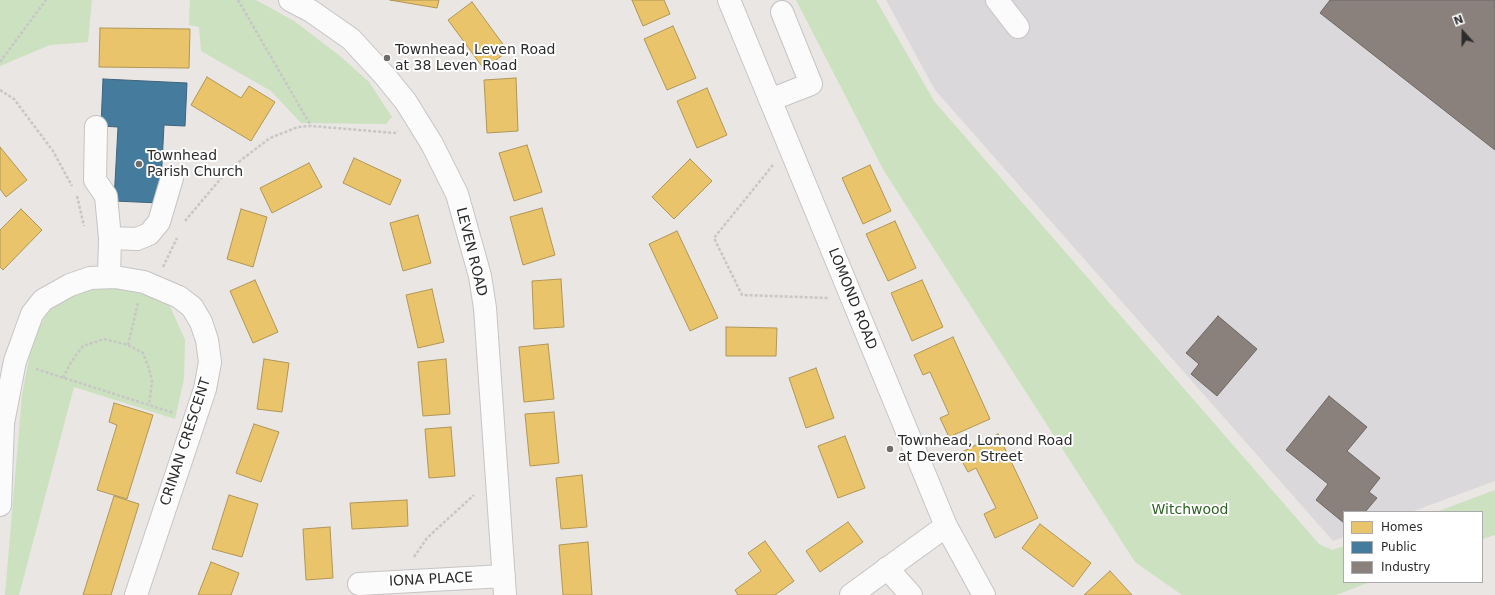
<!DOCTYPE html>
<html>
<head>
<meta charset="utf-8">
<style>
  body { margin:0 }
  #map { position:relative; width:1495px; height:595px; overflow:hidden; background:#e9e6e3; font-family:"DejaVu Sans",sans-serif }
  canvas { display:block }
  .legend { position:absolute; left:1343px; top:511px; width:140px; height:72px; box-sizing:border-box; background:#fff; border:1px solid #ababab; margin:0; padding:5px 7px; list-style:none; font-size:12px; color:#2c2c2c }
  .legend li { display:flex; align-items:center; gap:8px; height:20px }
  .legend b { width:20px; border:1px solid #ababab }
  .north { position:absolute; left:1443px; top:12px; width:40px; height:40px; -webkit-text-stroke:3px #fff; paint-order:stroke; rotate:339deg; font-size:11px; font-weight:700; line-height:16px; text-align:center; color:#2c2c2c }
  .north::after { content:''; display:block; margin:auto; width:14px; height:18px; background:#2c2c2c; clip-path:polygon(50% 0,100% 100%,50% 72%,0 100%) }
</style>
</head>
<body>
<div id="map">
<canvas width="1495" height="595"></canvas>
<ul class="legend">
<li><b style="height:11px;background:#e9c46a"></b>Homes</li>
<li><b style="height:11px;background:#457b9d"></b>Public</li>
<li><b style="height:11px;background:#8a817c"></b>Industry</li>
</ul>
<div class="north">N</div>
</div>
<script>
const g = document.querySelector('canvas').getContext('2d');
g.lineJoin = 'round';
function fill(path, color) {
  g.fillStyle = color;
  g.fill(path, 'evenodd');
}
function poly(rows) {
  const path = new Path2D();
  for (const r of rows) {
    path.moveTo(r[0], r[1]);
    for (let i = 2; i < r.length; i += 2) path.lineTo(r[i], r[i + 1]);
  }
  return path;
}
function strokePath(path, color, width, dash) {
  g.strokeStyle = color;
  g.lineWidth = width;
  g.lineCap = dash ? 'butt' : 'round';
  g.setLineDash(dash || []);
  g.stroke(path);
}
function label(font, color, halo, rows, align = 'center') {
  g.font = font + ' "DejaVu Sans",sans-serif';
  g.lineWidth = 4;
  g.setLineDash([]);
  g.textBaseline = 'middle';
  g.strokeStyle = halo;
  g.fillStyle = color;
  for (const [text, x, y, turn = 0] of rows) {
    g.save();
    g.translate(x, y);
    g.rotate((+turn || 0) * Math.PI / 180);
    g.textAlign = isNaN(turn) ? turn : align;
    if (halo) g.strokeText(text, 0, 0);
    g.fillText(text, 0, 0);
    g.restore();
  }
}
fill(poly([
  [886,0,1495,0,1495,481,1411,512,1344,512,1344,537,1333,541,935,90]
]), '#dad8da');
fill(poly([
  [0,0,92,0,88,42,50,45,0,66],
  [190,0,256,0,294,21,340,56,369,82,392,117,386,124,301,123,271,91,201,51,199,27,189,25],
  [796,0,876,0,934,101,1319,544,1332,550,1344,546,1344,582,1370,582,1336,595,1182,595,1135,562,884,171],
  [96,286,129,288,168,302,185,340,184,379,175,419,74,387,19,595,5,595,22,395,33,338,48,312,60,302,75,293],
  [1495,490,1495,535,1482,539,1482,512,1436,512]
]), '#cce1bf');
const homes = poly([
  [390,0,439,0,437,8,390,0],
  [632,0,664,0,670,14,643,26,632,0],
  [472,2,508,51,484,69,448,20,472,2],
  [673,26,696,78,667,90,644,39,673,26],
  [100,28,190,29,189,68,99,67,100,28],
  [207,77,241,98,249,86,275,102,251,141,191,105,207,77],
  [516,78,518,131,487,133,484,80,516,78],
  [707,88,727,135,697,148,677,101,707,88],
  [527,145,542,192,514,201,499,153,527,145],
  [0,147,27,180,6,197,0,189,0,147],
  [354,158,401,180,390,205,343,183,354,158],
  [690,159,712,181,674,219,652,197,690,159],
  [309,163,322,187,272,213,260,188,309,163],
  [870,165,891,211,863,224,842,178,870,165],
  [542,208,555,255,523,265,510,217,542,208],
  [21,209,42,230,3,270,0,267,0,230,21,209],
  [241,209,267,217,253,267,227,259,241,209],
  [418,215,431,263,403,271,390,223,418,215],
  [895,221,916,268,888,281,866,234,895,221],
  [677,231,718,318,690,331,649,244,677,231],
  [561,279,564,327,534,329,532,281,561,279],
  [255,280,278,332,253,343,230,291,255,280],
  [922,280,943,327,912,341,891,293,922,280],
  [432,289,444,342,418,348,406,295,432,289],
  [726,327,777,328,776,356,726,356,726,327],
  [953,337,990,419,949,437,940,418,949,414,930,372,923,375,914,355,953,337],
  [548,344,554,399,524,402,519,347,548,344],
  [264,359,289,363,282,412,257,409,264,359],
  [446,359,450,414,423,416,418,362,446,359],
  [816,368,834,418,806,428,789,378,816,368],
  [114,403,153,415,127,499,97,490,117,425,109,422,114,403],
  [554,412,559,463,530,466,525,414,554,412],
  [254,424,279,432,261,482,236,473,254,424],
  [451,427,455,476,429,478,425,429,451,427],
  [998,434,1038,518,995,538,984,514,996,508,976,468,968,472,958,454,998,434],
  [845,436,865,488,838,498,818,446,845,436],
  [582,475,587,527,561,529,556,478,582,475],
  [229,495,258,504,242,557,212,549,229,495],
  [114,496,139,504,111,595,83,595,114,496],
  [407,500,408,526,352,529,350,503,407,500],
  [848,522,863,542,820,572,806,551,848,522],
  [1040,524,1091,563,1073,587,1022,548,1040,524],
  [330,527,333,578,306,580,303,529,330,527],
  [765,541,794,581,775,595,738,595,735,590,761,571,748,553,765,541],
  [588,542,592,595,563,595,559,545,588,542],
  [211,562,239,573,231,595,198,595,211,562],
  [1110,571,1132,595,1084,595,1110,571]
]);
fill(homes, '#e9c46a');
strokePath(homes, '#b09657', 1);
const public = poly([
  [103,79,187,83,185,126,164,125,160,203,114,201,118,127,101,126,103,79]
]);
fill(public, '#457b9d');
strokePath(public, '#3e637b', 1);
const industry = poly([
  [1330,0,1495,0,1495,150,1320,13,1330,0],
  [1218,316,1257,349,1217,396,1191,374,1199,364,1186,353,1218,316],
  [1329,396,1367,427,1347,451,1380,478,1369,492,1377,498,1365,512,1344,512,1344,523,1316,500,1328,484,1286,450,1329,396]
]);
fill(industry, '#8a817c');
strokePath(industry, '#6e6864', 1);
const minor = poly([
  [290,0,311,11,351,39,385,76,406,102,432,144,457,194,480,276,485,308,505,595],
  [729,0,946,526,984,595],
  [997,0,1018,27],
  [770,100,811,84,782,12],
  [96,127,95,180,106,196,110,238,109,277],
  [110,238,137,239,149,234,159,222,172,178],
  [0,505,3,423,15,361,32,314,43,300,70,285,90,278,115,277,144,282,179,297,192,307,201,322,207,340,210,362,205,389,136,595],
  [887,568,911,595],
  [359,584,504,576],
  [851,595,946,526]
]);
strokePath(minor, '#c6c4c5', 24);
strokePath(poly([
  [238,0,311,126],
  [0,62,46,0],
  [0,90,14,99,53,151,72,186],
  [773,165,714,238,742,295,828,298],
  [77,196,84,226],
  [185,221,228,170,270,138,298,127,311,126,395,133,398,131],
  [163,267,177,238],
  [128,345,138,303],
  [36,369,174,413],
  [63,378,71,362,83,346,104,339,128,345,143,353,148,366,152,380,149,405],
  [414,557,427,538,474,495]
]), '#c7c7c6', 2.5, [3, 2]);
strokePath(minor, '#fcfbfb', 22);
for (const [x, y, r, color] of [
  [387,58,4,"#6e6d6c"],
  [139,164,4,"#6e6d6c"],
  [890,449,4,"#6e6d6c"]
]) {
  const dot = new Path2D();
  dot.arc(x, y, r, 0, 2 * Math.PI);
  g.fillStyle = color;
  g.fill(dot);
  strokePath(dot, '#fff', 1.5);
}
label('14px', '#2c2c2c', '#fff', [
  ["Townhead, Leven Road",395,50],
  ["at 38 Leven Road",395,66],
  ["Townhead",147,156],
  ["Parish Church",147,172],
  ["Townhead, Lomond Road",898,441],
  ["at Deveron Street",898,457]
], 'left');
label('14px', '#2c2c2c', '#fff', [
  ["LEVEN ROAD",471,252,76],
  ["LOMOND ROAD",852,299,68],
  ["CRINAN CRESCENT",186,442,-72],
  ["IONA PLACE",431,580,-3]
]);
label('14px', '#2d6322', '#fff', [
  ["Witchwood",1190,510]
]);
</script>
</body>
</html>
